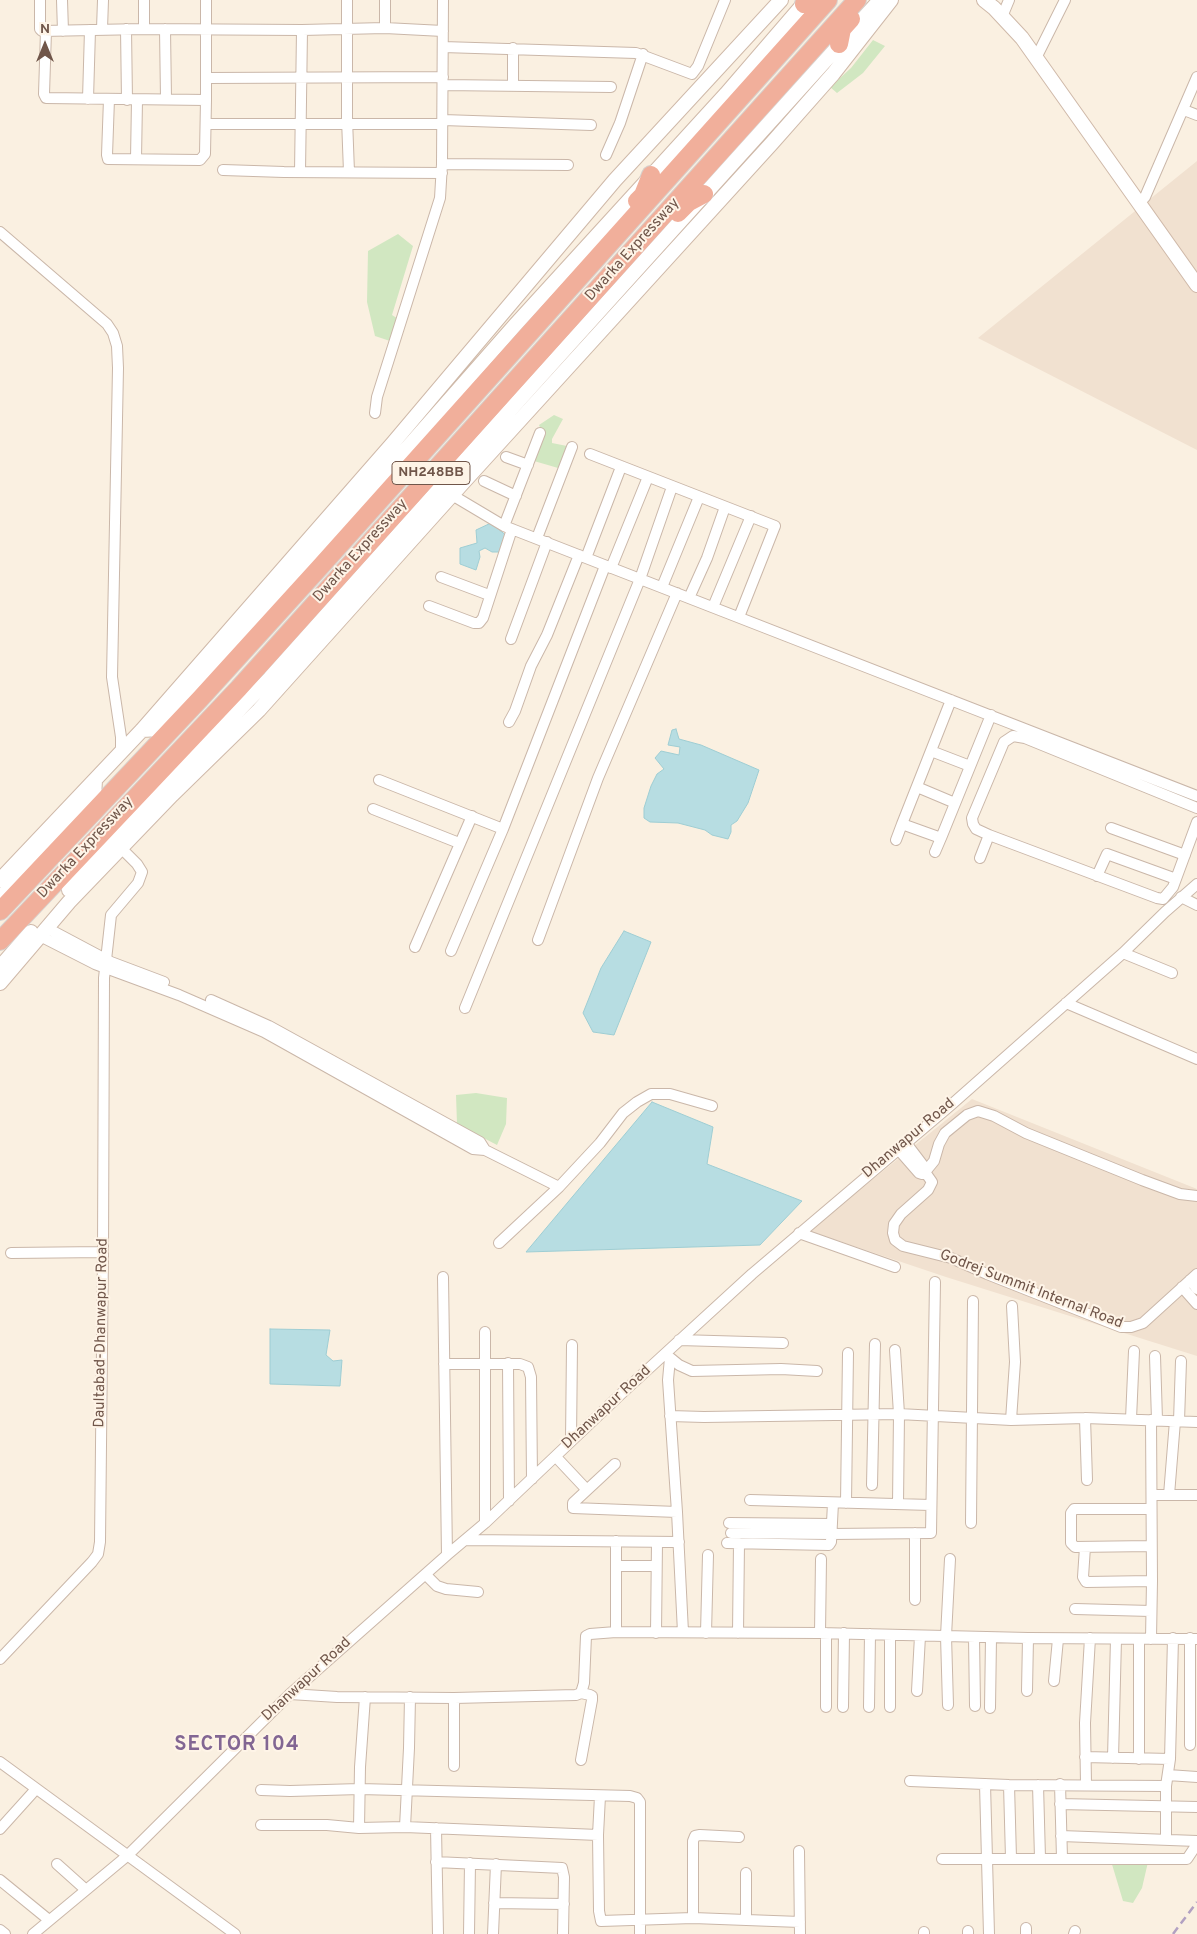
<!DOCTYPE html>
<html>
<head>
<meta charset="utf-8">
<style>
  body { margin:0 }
  #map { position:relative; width:1197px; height:1934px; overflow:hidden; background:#faf0e1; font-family:Overpass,sans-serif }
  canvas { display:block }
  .north { position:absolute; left:20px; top:20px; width:50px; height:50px; -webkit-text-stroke:4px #fef4e7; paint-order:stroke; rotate:0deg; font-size:14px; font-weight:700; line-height:20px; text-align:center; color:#70564a }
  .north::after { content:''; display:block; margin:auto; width:18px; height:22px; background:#70564a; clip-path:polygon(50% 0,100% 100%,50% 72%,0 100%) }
</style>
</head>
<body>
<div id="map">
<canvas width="1197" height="1934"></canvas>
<div class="north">N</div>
</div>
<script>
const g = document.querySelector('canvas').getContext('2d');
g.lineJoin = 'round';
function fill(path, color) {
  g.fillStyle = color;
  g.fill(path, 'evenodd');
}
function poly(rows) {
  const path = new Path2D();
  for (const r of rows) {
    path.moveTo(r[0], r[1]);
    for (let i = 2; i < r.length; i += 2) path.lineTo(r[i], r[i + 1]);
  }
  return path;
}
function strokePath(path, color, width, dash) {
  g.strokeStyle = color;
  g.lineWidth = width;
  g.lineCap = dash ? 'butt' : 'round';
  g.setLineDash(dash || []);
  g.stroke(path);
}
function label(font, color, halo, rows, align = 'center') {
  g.font = font + ' Overpass,sans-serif';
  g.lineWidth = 4;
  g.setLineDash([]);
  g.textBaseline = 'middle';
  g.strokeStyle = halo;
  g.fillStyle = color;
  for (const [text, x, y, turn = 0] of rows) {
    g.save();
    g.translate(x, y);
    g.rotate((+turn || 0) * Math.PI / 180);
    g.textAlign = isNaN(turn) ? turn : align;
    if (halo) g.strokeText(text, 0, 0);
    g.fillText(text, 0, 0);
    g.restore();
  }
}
fill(poly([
  [1197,161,1197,450,978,338],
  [972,1099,1197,1189,1197,1356,946,1277,809,1231]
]), '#f1e1d0');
fill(poly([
  [873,40,885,46,863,73,837,93,830,87,851,68],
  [398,234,413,246,392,315,400,320,390,341,375,336,367,302,368,251],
  [554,415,563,419,552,439,552,443,577,448,565,470,534,461,542,432,539,425],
  [476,1093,507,1098,506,1124,497,1145,457,1124,456,1095],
  [1111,1861,1148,1862,1142,1888,1133,1903,1123,1901]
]), '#d1e7c1');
const water = poly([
  [491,523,508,537,502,552,492,552,485,548,479,551,480,557,476,570,460,564,460,548,477,543,476,530,491,523],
  [676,729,679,739,701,745,759,770,748,803,737,821,731,825,731,832,728,839,712,835,705,830,678,823,650,822,644,818,644,808,651,786,657,774,664,769,655,758,661,751,679,755,680,747,668,745,672,730,676,729],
  [624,931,651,942,614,1035,593,1032,583,1013,601,968,624,931],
  [652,1102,713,1127,707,1164,802,1201,760,1245,526,1252,652,1102],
  [270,1329,330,1330,326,1355,333,1361,342,1360,340,1386,270,1384,270,1329]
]);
fill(water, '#b7dde2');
strokePath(water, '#9ecdd3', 1);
const street = poly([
  [40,0,40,29,42,31,144,29,302,30,385,28,443,31],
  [62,0,63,31],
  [347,0,347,119,349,172],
  [385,0,385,28],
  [1004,12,1009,0],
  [102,29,103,0],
  [126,29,127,100],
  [144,29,144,0],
  [165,29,166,99],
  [46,31,44,94,46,98,206,100,206,0],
  [443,47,636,53,692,74,698,66,725,0],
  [1036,58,1065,0],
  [207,78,443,77],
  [443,85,611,87],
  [513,86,513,48],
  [88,99,90,30],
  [109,99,107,155,108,159,200,160,205,154,206,100],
  [1184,110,1197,115],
  [443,120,591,125],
  [206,124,442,124],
  [606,155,620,123,643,54],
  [136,159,137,100],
  [442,164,568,165],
  [223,170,284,172,442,173],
  [300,172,302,30],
  [1139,203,1145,197,1197,77],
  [0,232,107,324,113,333,117,346,118,368,112,677,121,737,121,752],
  [375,413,377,397,440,198,442,164,443,0],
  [590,454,775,526,739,617],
  [506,457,528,465],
  [484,481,516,496],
  [452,495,504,526,1197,796],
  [504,526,540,433],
  [537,538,572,447],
  [586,558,621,467],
  [611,568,648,477],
  [441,577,489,595],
  [662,587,699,497],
  [689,598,707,558,725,507],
  [429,606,474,623,479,623,483,618,512,529],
  [713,607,751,516],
  [511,639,547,542],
  [951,700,902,824,941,838,991,715],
  [509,722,515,711,531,666,547,635,579,555],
  [931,751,970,766],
  [379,780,503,829],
  [917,787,955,803],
  [373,809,459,843],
  [1111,828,1185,855],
  [989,835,976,829,973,824,972,818,1004,742,1013,736,1025,738,1197,808],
  [896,840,902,824],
  [935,852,941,838],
  [980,858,989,835,1157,898,1163,899,1173,887,1197,822],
  [1097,876,1107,854,1176,879],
  [1181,897,1197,905],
  [47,928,111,962,164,982],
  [40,936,95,964,179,995,264,1032,473,1149,485,1150,559,1187],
  [538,940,598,778,677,593],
  [415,947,472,816],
  [451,951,503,829,605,566],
  [1123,953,1172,973],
  [211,1000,269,1026,480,1142,485,1150],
  [1066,1003,1197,1059],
  [465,1008,640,579,672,487],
  [906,1143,925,1168,925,1172,932,1182,928,1190,901,1214,894,1224,893,1233,895,1240,903,1246,951,1258,987,1274,1121,1327,1131,1327,1143,1323,1197,1274],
  [898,1149,919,1173,922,1174,925,1172],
  [925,1172,934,1161,939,1144,945,1133,967,1115,978,1111,994,1116,1026,1133,1142,1180,1180,1194,1197,1196],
  [799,1233,895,1267],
  [499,1243,559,1187,600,1143,623,1113,637,1102,651,1094,670,1094,712,1106],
  [11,1253,103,1252],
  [443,1277,447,1555],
  [1190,1280,1197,1289],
  [1182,1287,1197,1304],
  [485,1332,485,1523],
  [679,1340,783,1343],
  [895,1350,899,1414,898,1504],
  [668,1356,679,1365,692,1371,781,1369,817,1371],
  [1155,1356,1157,1420],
  [670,1358,668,1380,677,1512,683,1632],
  [508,1363,509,1501],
  [444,1364,520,1364,528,1367,531,1377,532,1479],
  [670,1416,704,1417,899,1414,1011,1420,1085,1418,1197,1422],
  [1085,1418,1087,1480],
  [1131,1419,1134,1351],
  [1011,1420,1015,1362,1012,1306],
  [1179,1421,1181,1361],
  [571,1441,572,1345],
  [556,1457,587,1490],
  [615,1464,573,1503,573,1508,677,1512],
  [872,1485,875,1344],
  [1152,1495,1197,1495],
  [1169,1495,1175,1421],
  [750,1500,931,1505],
  [846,1503,848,1353],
  [1151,1509,1074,1509,1071,1513,1071,1543,1075,1547,1151,1546],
  [729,1523,832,1524],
  [971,1523,973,1301],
  [731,1533,831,1534,931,1533,935,1282],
  [915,1533,915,1600],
  [466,1540,679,1542],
  [727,1543,829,1545,831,1542,833,1503],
  [1085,1547,1083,1577,1086,1582,1152,1581],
  [616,1566,656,1566],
  [426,1575,437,1586,446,1589,478,1592],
  [1075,1609,1151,1611],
  [616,1632,616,1541],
  [656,1633,657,1542],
  [706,1633,708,1555],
  [738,1633,739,1543],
  [820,1633,821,1559],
  [826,1633,826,1707],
  [890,1635,890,1707],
  [974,1637,975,1706],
  [1190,1638,1190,1745],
  [1151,1639,1152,1581,1151,1420],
  [0,1659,92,1562,98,1554,100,1542,103,1252,104,978,111,915,138,883,142,872,137,864,121,848],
  [1054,1681,1058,1639],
  [917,1691,920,1636],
  [1027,1691,1028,1638],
  [290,1694,337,1697,454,1698,576,1695,581,1693,584,1683,586,1636,590,1634,616,1632,820,1633,1028,1638,1197,1639],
  [454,1698,454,1766],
  [948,1705,946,1636,950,1559],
  [843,1707,844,1633],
  [869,1707,870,1634],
  [990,1708,991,1638],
  [1085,1757,1170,1759],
  [1113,1758,1116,1639],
  [1139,1759,1139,1639],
  [581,1760,592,1700,592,1696,590,1695,581,1693],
  [0,1762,235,1934],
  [1168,1775,1197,1777],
  [910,1781,1009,1785,1166,1786],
  [985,1784,989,1934],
  [1060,1784,1062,1858],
  [1086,1784,1085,1723,1090,1638],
  [1009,1785,1011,1858],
  [1038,1785,1040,1858],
  [261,1790,290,1791,360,1789,630,1796,637,1798,640,1802,640,1934],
  [600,1796,598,1835,599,1911,601,1921,693,1918,800,1922],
  [1060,1804,1197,1807],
  [261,1825,327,1825,359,1828,405,1827,598,1835],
  [405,1827,409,1748,410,1697],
  [359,1828,360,1767,365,1697],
  [436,1828,438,1934],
  [0,1829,36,1789],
  [1061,1836,1197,1841],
  [1166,1838,1166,1786,1170,1759,1173,1638],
  [799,1851,800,1934],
  [942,1859,1187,1859,1197,1844],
  [436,1862,562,1868,564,1877,563,1934],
  [57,1864,86,1890],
  [746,1873,746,1919],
  [0,1880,49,1920],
  [494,1903,564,1904],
  [693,1918,693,1841,695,1836,700,1835,739,1837],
  [1026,1928,1026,1934],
  [0,1930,5,1934],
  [33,1934,127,1856,290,1694,447,1555,485,1523,621,1394,752,1274,951,1105,1123,953,1165,912,1197,884],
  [469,1934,470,1863],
  [493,1934,496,1864],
  [924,1934,924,1932],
  [968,1934,968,1931],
  [1074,1934,1075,1931]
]);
const secondary = poly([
  [984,0,994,8,1022,38,1197,285],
  [142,730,160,729,516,324,726,94,807,0],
  [0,880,142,730,393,443,615,180,781,0],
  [69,890,110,843,270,678,519,400,880,0],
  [0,898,94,797,95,780],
  [0,967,31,932],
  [0,983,69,902,172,795,259,710,460,486,772,143,833,74,891,0]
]);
const highway = poly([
  [804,4,815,0],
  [839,44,842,29,851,19],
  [637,201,643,195,651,175],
  [678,213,689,202,704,194],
  [0,911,200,699,320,567,828,0],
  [0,941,239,688,857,0]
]);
strokePath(street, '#cab7a9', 12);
strokePath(secondary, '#cfb9a9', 16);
strokePath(highway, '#d7d0cc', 20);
strokePath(street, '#fff', 10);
strokePath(secondary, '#fff', 14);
strokePath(highway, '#f1af9b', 18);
strokePath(poly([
  [1173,1934,1197,1902]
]), '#b2a1c2', 2.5, [8, 5]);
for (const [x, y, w] of [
  [431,473,78]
]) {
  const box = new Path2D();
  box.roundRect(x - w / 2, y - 11.5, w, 23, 4);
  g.fillStyle = '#fef4e7';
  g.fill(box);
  strokePath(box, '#70564a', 1);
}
label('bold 14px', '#70564a', null, [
  ["NH248BB",431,473]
]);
label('15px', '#70564a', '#fef4e7', [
  ["Dwarka Expressway",633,250,-48],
  ["Dwarka Expressway",361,551,-48],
  ["Dwarka Expressway",86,848,-47],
  ["Dhanwapur Road",909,1139,-40],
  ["Godrej Summit Internal Road",1031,1290,21],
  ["Daultabad-Dhanwapur Road",102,1333,-89],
  ["Dhanwapur Road",607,1408,-43],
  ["Dhanwapur Road",307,1680,-43]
]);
g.letterSpacing = '1px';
label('bold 20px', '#826693', '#fef4e7', [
  ["SECTOR 104",237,1746]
]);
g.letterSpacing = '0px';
</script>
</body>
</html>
